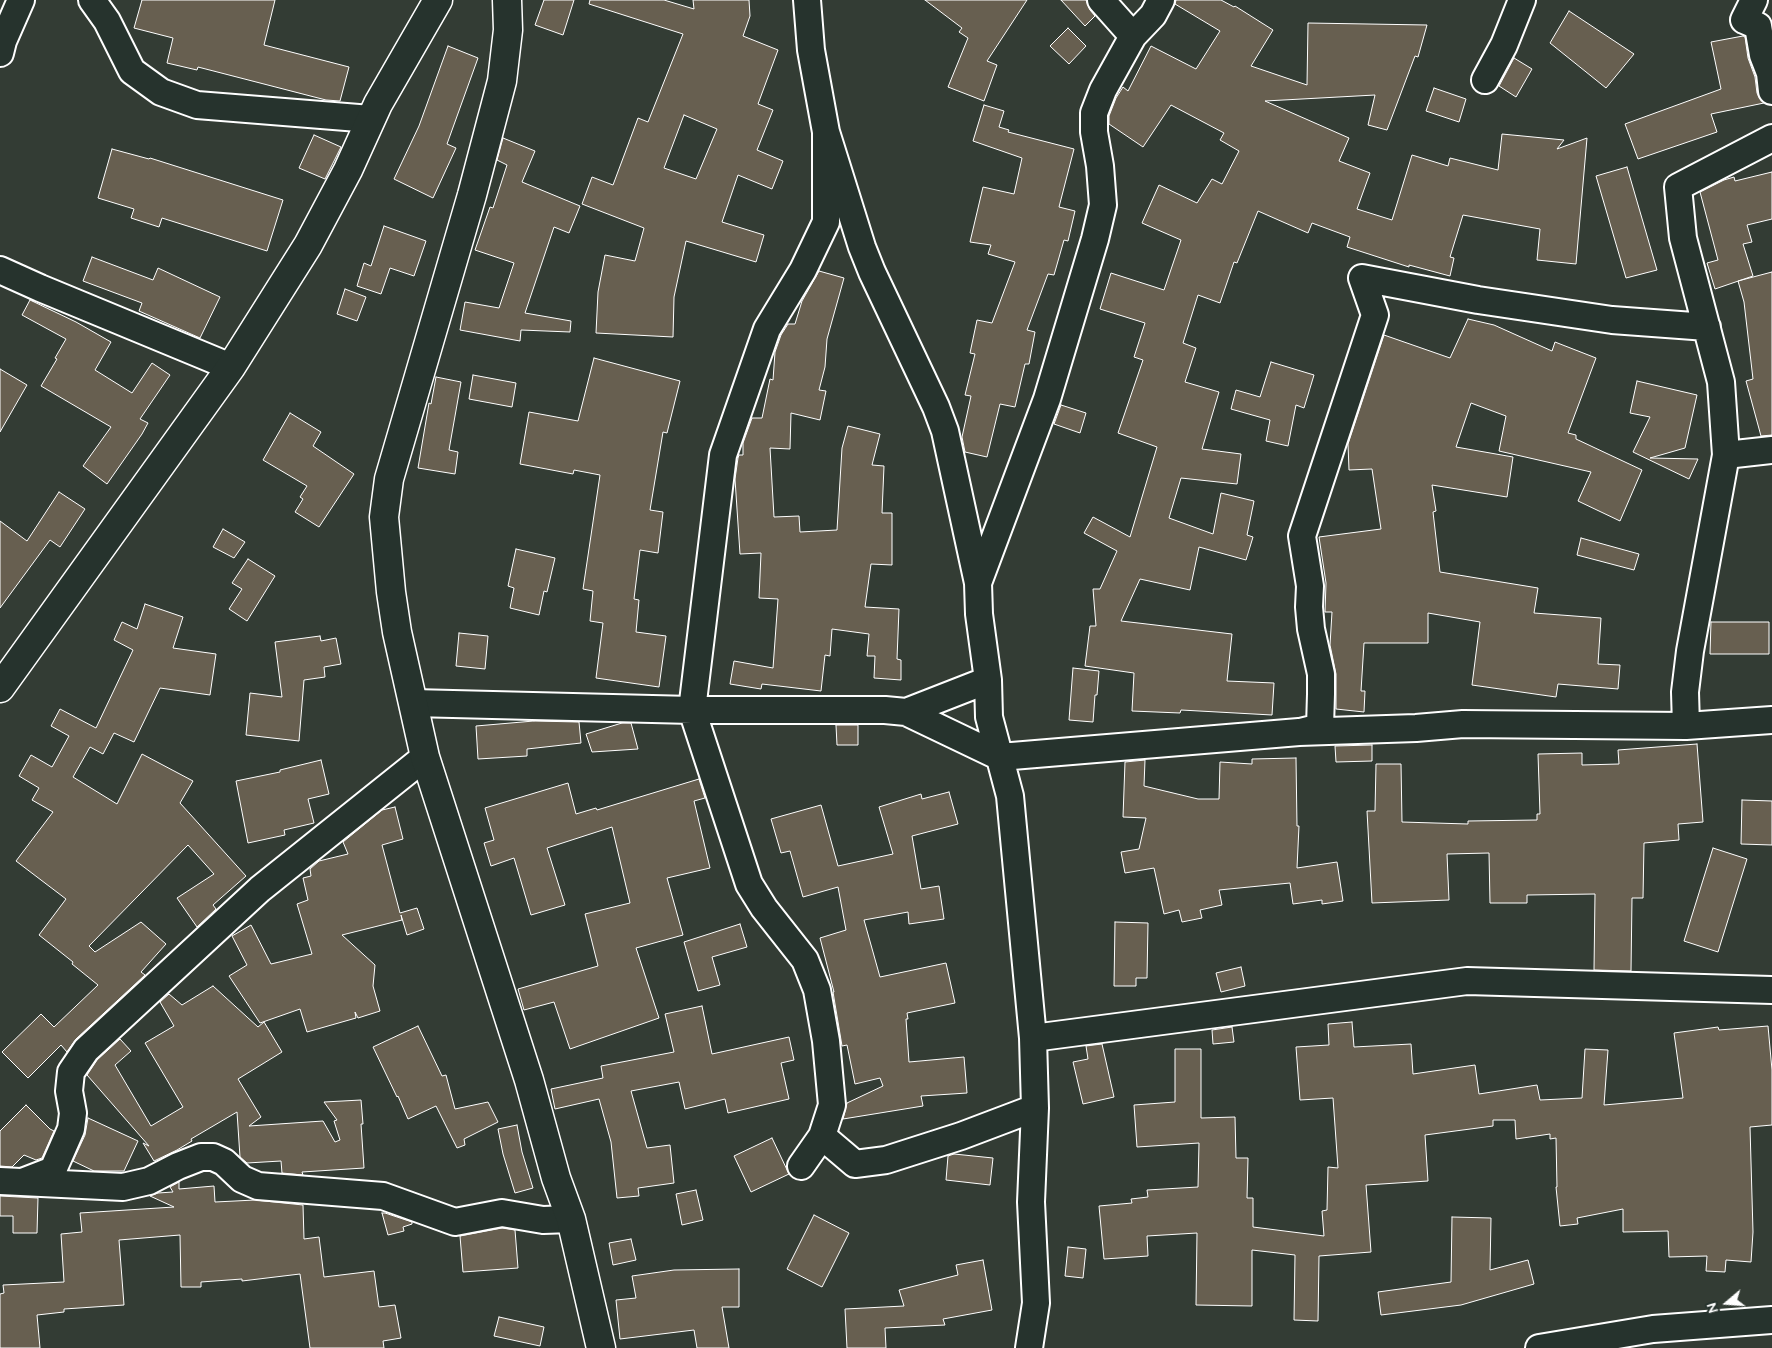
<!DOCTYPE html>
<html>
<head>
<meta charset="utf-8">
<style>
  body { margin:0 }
  #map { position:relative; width:1772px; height:1348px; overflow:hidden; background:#333c34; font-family:"Architects Daughter",sans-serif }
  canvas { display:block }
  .north { position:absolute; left:1702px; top:1278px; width:50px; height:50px; -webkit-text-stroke:4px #26332d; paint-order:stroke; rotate:252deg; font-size:14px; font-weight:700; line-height:20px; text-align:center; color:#fff }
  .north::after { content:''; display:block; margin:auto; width:18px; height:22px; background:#fff; clip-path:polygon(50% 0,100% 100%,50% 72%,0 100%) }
</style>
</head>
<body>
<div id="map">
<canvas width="1772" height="1348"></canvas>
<div class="north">N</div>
</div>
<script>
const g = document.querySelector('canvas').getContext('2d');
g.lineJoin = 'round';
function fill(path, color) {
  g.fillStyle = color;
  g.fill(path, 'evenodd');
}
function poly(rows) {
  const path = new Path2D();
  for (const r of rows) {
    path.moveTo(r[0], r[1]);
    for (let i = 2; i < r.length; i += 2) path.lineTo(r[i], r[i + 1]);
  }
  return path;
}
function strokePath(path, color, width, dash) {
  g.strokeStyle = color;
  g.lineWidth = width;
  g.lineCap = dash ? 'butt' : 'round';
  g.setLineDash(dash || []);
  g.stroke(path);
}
const building = poly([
  [142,0,275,0,264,45,349,67,340,101,326,100,198,67,197,70,167,63,173,38,134,28,142,0],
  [544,0,574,0,563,35,535,25,544,0],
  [590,0,664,0,694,9,693,0,749,0,750,16,743,36,778,50,758,104,773,110,757,150,783,161,772,189,738,175,722,222,764,235,756,262,686,241,674,297,673,337,596,333,598,292,605,255,635,261,644,228,582,204,592,177,613,185,638,118,648,122,683,34,589,4,590,0],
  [684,115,717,129,696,179,664,168,684,115],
  [925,0,1027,0,987,61,997,65,984,101,948,87,968,38,959,32,962,28,925,0],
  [1061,0,1086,0,1090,10,1095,16,1085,26,1061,0],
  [1176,0,1221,0,1234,7,1235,6,1273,30,1251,66,1307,85,1308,23,1427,25,1418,57,1415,56,1387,130,1368,125,1375,95,1265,101,1349,138,1339,161,1370,173,1357,209,1392,220,1412,155,1448,166,1450,158,1498,170,1502,134,1564,140,1557,149,1587,138,1576,264,1537,260,1540,229,1463,215,1450,257,1454,258,1450,276,1409,265,1409,267,1347,247,1350,237,1312,223,1308,233,1258,211,1237,263,1234,262,1220,303,1198,295,1183,343,1196,348,1185,382,1219,392,1202,449,1241,454,1237,484,1181,478,1169,518,1213,534,1221,493,1254,501,1247,535,1253,537,1246,560,1199,547,1190,590,1140,579,1121,621,1232,634,1227,681,1274,683,1272,715,1181,710,1180,713,1132,711,1134,673,1085,666,1090,626,1096,626,1093,589,1100,589,1117,551,1084,533,1093,517,1130,537,1157,447,1118,433,1143,360,1134,357,1145,323,1100,309,1111,273,1164,290,1181,240,1142,223,1159,185,1197,203,1212,179,1222,184,1239,151,1220,140,1224,133,1171,105,1143,147,1109,124,1109,116,1116,98,1123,87,1128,91,1151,46,1196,69,1220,31,1175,4,1176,0],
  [1569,11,1634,54,1606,88,1550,43,1569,11],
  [1068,28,1086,46,1069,64,1050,46,1068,28],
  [1743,36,1745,37,1748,58,1755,77,1757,93,1760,99,1764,103,1711,114,1717,132,1638,159,1625,124,1721,89,1711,42,1743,36],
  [448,46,478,58,447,144,456,148,433,198,394,179,419,126,448,46],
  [1514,58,1532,69,1516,97,1499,86,1514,58],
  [1434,88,1466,99,1459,122,1426,111,1434,88],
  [984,105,1004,111,999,127,1009,130,1008,132,1074,149,1059,207,1075,211,1068,241,1064,240,1054,275,1048,274,1027,330,1035,332,1029,364,1025,364,1015,407,1000,404,987,457,965,452,962,437,971,396,965,395,975,354,970,353,977,320,992,323,1015,262,988,254,991,245,970,242,983,187,1014,194,1022,158,973,141,984,105],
  [314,135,341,147,325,179,299,168,314,135],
  [503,138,535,151,522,182,580,206,569,233,554,227,525,313,571,321,570,332,521,330,520,341,460,330,465,302,499,308,514,263,475,250,490,207,493,208,507,165,497,160,503,138],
  [112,149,149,159,150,158,283,200,267,251,162,218,159,227,131,218,134,209,98,198,112,149],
  [1627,167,1657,270,1626,278,1596,176,1627,167],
  [1772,172,1772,219,1747,225,1752,242,1743,244,1753,276,1715,289,1707,263,1718,260,1700,192,1724,180,1734,177,1735,181,1772,172],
  [384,226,426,241,414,276,390,268,381,294,357,286,364,263,371,266,384,226],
  [92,257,153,280,158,268,220,297,200,338,139,311,142,303,83,281,92,257],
  [819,271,844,278,827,339,825,367,819,390,826,391,820,420,791,413,790,449,770,448,774,517,799,516,800,532,837,530,842,448,848,426,880,434,872,465,884,466,882,513,892,513,892,565,871,564,865,607,899,609,897,659,901,660,901,680,874,678,875,656,867,656,869,634,832,629,830,656,825,655,821,691,762,684,761,689,730,684,734,661,773,668,778,599,759,598,761,553,740,554,735,479,738,458,739,455,743,455,743,443,752,418,762,418,770,379,773,380,775,352,781,335,788,324,795,324,802,301,819,271],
  [1772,272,1772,435,1761,436,1746,381,1753,379,1744,302,1738,281,1772,272],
  [345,289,366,297,357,321,337,314,345,289],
  [30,300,76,322,111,342,95,370,132,393,152,363,170,375,140,419,148,423,142,434,107,484,83,466,111,427,41,386,57,359,55,358,66,339,22,315,30,300],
  [1468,319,1494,325,1552,351,1555,342,1596,358,1568,433,1576,435,1576,439,1642,470,1620,521,1578,501,1591,472,1499,451,1506,416,1471,403,1456,447,1513,457,1507,497,1432,485,1436,511,1433,512,1440,572,1538,588,1534,613,1601,618,1598,664,1620,665,1618,689,1558,684,1556,697,1472,685,1480,622,1428,613,1428,643,1364,643,1361,691,1365,691,1364,712,1336,709,1336,674,1330,645,1332,612,1325,612,1326,583,1319,537,1381,529,1372,469,1349,470,1348,444,1384,335,1450,358,1468,319],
  [594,358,680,381,667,433,663,432,650,510,663,512,658,553,640,550,634,599,639,600,636,632,666,636,659,687,596,678,603,623,590,621,593,591,583,589,600,475,574,470,573,474,520,464,529,412,578,421,594,358],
  [1271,362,1314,375,1304,408,1296,405,1288,446,1266,441,1270,420,1231,409,1236,390,1260,397,1271,362],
  [0,369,27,385,0,432,0,369],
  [473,375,516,383,512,407,469,399,473,375],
  [436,377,461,382,449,450,458,452,455,474,418,468,429,403,431,404,436,377],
  [1637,381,1697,395,1685,448,1650,458,1698,459,1689,479,1633,452,1650,417,1630,413,1637,381],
  [1061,405,1086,413,1080,433,1054,424,1061,405],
  [290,413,321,432,313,446,354,474,319,527,295,512,303,499,300,497,307,486,263,460,290,413],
  [59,492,85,509,60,547,50,540,0,608,0,521,27,541,59,492],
  [223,529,245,542,234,558,213,547,223,529],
  [1581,538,1639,554,1634,570,1577,555,1581,538],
  [516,549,555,558,547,592,544,591,539,615,510,608,514,588,508,586,516,549],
  [248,559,275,576,247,621,229,609,242,589,232,583,248,559],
  [145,604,183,617,173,648,216,654,210,695,160,688,134,742,114,733,103,754,90,747,73,777,117,804,142,754,193,781,180,803,246,876,213,905,216,909,197,927,177,898,214,874,188,845,89,946,95,952,141,922,166,944,141,972,145,975,76,1039,67,1052,61,1045,28,1078,2,1052,41,1014,54,1027,98,985,72,964,73,962,39,935,66,899,16,861,53,812,32,800,39,788,19,776,31,755,52,767,69,736,51,726,60,709,96,728,133,650,114,640,122,622,137,629,145,604],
  [1711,622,1769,622,1769,654,1710,654,1711,622],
  [459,633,488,636,485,669,456,666,459,633],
  [320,636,321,641,336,638,341,664,324,667,325,677,304,680,299,741,246,735,250,693,282,697,275,642,320,636],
  [1073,668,1099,671,1097,695,1095,695,1093,722,1069,720,1073,668],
  [534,721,579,722,581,743,527,749,527,756,478,759,476,726,534,721],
  [622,723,631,723,638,749,592,752,586,734,622,723],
  [836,725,858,725,858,745,837,745,836,725],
  [1697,744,1703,822,1678,824,1679,840,1644,843,1643,898,1632,898,1631,971,1594,970,1595,894,1527,895,1527,903,1490,903,1489,853,1447,854,1449,900,1372,903,1367,811,1375,811,1376,764,1401,764,1402,822,1468,824,1468,821,1537,820,1537,814,1540,814,1538,754,1582,753,1582,765,1619,764,1618,750,1697,744],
  [1372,745,1372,761,1336,762,1335,746,1372,745],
  [1296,758,1297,826,1299,826,1297,868,1337,862,1343,901,1322,904,1322,900,1293,904,1290,883,1219,890,1222,905,1200,910,1202,918,1182,922,1179,910,1164,914,1154,868,1125,873,1121,852,1139,849,1146,818,1123,817,1125,762,1145,760,1144,786,1198,799,1219,799,1220,762,1252,764,1252,759,1296,758],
  [321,760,329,794,308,799,314,823,284,830,285,835,248,843,236,781,280,772,280,770,321,760],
  [699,779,705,798,694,801,710,868,667,878,683,935,636,948,659,1018,570,1049,554,1002,524,1010,518,989,598,966,585,914,630,903,612,827,547,848,565,905,531,915,514,858,491,866,484,843,494,840,485,808,568,783,576,814,596,808,597,810,699,779],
  [949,792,958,824,912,836,921,889,939,886,944,919,909,924,908,912,864,920,880,977,946,963,955,1003,907,1013,908,1019,906,1019,909,1062,964,1057,967,1093,921,1096,923,1106,843,1119,847,1103,883,1086,880,1078,855,1084,847,1045,842,1046,833,992,834,992,820,938,846,930,838,887,803,897,790,851,781,853,771,819,821,805,838,866,893,854,879,807,921,794,922,799,949,792],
  [1742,800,1772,801,1772,845,1741,844,1742,800],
  [395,807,403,839,382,845,400,913,417,908,424,929,407,935,401,915,402,920,342,935,375,965,373,986,380,1011,358,1018,355,1012,356,1018,307,1032,300,1009,260,1023,229,976,247,965,232,936,251,925,271,964,312,954,297,904,308,900,303,878,311,876,310,869,319,861,348,854,343,842,382,810,395,807],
  [1713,848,1747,859,1718,952,1684,941,1713,848],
  [1115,922,1148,923,1147,978,1136,978,1136,986,1114,986,1115,922],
  [740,924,747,947,712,957,720,985,698,991,684,942,740,924],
  [1241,967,1245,986,1221,992,1216,973,1241,967],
  [213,986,258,1027,264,1022,282,1052,238,1079,261,1117,249,1126,323,1121,335,1142,340,1140,334,1121,337,1120,324,1102,361,1100,363,1124,361,1124,364,1168,302,1172,303,1175,282,1173,281,1161,247,1163,240,1157,237,1112,191,1139,192,1141,177,1150,154,1161,143,1143,149,1146,87,1075,97,1060,120,1039,131,1051,115,1065,151,1126,183,1107,145,1043,174,1026,160,1002,169,994,182,1005,213,986],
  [702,1006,712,1054,789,1037,794,1060,781,1063,789,1099,728,1113,725,1099,685,1109,679,1082,631,1091,647,1148,670,1145,674,1183,638,1188,639,1196,617,1198,611,1142,599,1099,555,1109,551,1089,603,1078,601,1066,674,1052,665,1014,702,1006],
  [1352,1022,1354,1047,1411,1044,1413,1074,1475,1065,1479,1094,1537,1085,1540,1100,1582,1098,1585,1049,1608,1050,1604,1105,1683,1098,1674,1033,1718,1027,1719,1030,1768,1026,1772,1070,1772,1125,1750,1127,1753,1232,1751,1262,1726,1260,1725,1272,1706,1271,1707,1256,1669,1257,1668,1231,1623,1232,1623,1209,1577,1218,1578,1224,1560,1226,1556,1187,1557,1187,1556,1138,1550,1139,1550,1134,1516,1139,1515,1120,1493,1120,1493,1126,1425,1135,1428,1181,1366,1185,1371,1252,1319,1256,1318,1321,1294,1320,1295,1255,1252,1250,1252,1306,1196,1305,1197,1233,1147,1236,1148,1256,1104,1259,1099,1206,1132,1203,1131,1199,1148,1197,1147,1190,1198,1187,1199,1143,1137,1147,1134,1105,1175,1102,1175,1049,1201,1049,1201,1118,1235,1117,1236,1158,1248,1158,1247,1198,1253,1198,1253,1227,1324,1236,1322,1211,1327,1210,1328,1167,1338,1168,1333,1098,1300,1100,1296,1047,1329,1045,1328,1024,1352,1022],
  [418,1026,442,1076,446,1075,455,1109,488,1102,498,1122,464,1139,465,1145,457,1148,436,1106,408,1119,398,1096,397,1097,373,1047,418,1026],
  [1232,1027,1234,1042,1213,1044,1212,1030,1232,1027],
  [1102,1044,1114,1097,1083,1104,1073,1062,1088,1059,1086,1046,1102,1044],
  [26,1105,50,1129,54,1131,42,1158,36,1160,24,1155,12,1167,0,1166,0,1131,26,1105],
  [88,1118,138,1141,124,1171,94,1171,73,1161,85,1135,88,1118],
  [517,1125,522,1152,533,1188,515,1193,503,1154,498,1129,517,1125],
  [772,1138,789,1174,751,1192,734,1156,772,1138],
  [954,1154,993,1158,990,1185,946,1180,948,1156,954,1154],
  [179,1182,179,1189,214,1186,215,1202,255,1200,303,1205,304,1239,319,1237,324,1277,374,1271,379,1307,395,1305,401,1338,383,1341,384,1348,310,1348,300,1274,242,1281,242,1279,201,1282,201,1287,181,1287,180,1235,119,1240,124,1305,64,1309,64,1312,37,1315,40,1348,0,1348,0,1294,4,1293,3,1285,64,1282,61,1234,82,1232,80,1213,174,1207,150,1196,158,1193,173,1192,170,1187,179,1182],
  [696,1190,703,1220,682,1225,676,1194,696,1190],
  [0,1196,38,1198,37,1233,13,1233,13,1216,0,1216,0,1196],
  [382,1213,385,1213,412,1222,412,1224,403,1227,404,1231,388,1235,382,1213],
  [814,1215,849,1233,822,1287,787,1269,814,1215],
  [1452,1217,1491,1218,1490,1270,1528,1260,1534,1284,1461,1305,1381,1315,1378,1292,1451,1282,1452,1217],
  [502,1228,515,1230,518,1268,463,1272,460,1236,502,1228],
  [631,1239,636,1260,613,1265,609,1243,631,1239],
  [1068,1247,1086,1249,1083,1278,1065,1276,1068,1247],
  [983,1260,992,1310,943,1319,945,1325,885,1328,886,1348,847,1348,845,1309,904,1306,899,1290,958,1275,956,1265,983,1260],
  [739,1269,739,1307,722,1307,729,1348,697,1348,694,1330,620,1339,616,1300,636,1298,632,1276,674,1270,739,1269],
  [499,1317,544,1327,540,1346,494,1336,499,1317]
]);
fill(building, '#675f50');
strokePath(building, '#fff', 1);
const street = poly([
  [92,0,107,21,132,71,161,92,197,105,371,119],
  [807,0,811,50,826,132,862,247,872,272,936,407,945,431,978,583],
  [1101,0,1133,36],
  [1754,0,1744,20,1758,26,1763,55,1770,73,1772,91],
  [0,53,3,41,21,0],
  [1485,80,1504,45,1522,0],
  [0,270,40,288,231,367],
  [1726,455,1772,450],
  [413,703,692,710,885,710,906,712,1000,757,1299,732,1416,728,1463,724,1686,726,1772,720],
  [906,712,988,680],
  [1686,726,1685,692,1690,651,1726,455,1721,382,1683,238,1678,187,1772,138],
  [1300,732,1320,727,1321,694,1321,674,1311,629,1309,607,1310,586,1302,536,1375,315,1362,278,1478,300,1612,320,1707,327],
  [1033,1038,1467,981,1772,990],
  [822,1136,855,1164,886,1160,961,1136,1035,1108],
  [801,1166,822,1136,832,1105,826,1041,817,990,805,960,764,908,749,884,692,710,723,455,767,329,803,270,826,222,826,132],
  [0,1181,123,1187,149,1181,178,1166,201,1157,213,1157,224,1162,242,1179,258,1186,383,1196,455,1222,502,1213,543,1220,571,1219],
  [22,1182,53,1170,71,1129,73,1113,69,1091,71,1072,86,1050,260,889,425,757],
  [1029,1348,1036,1303,1031,1202,1035,1108,1033,1038,1010,796,989,717,988,680,979,614,978,583,1047,399,1095,239,1103,205,1100,166,1094,132,1094,113,1103,90,1133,36,1153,15,1161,0],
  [1539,1348,1653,1329,1772,1320]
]);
const secondary = poly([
  [507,0,508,30,502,81,472,195,389,479,384,517,391,592,397,632,425,757,529,1080,556,1178,571,1219,601,1348],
  [0,688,231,367,308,245,348,170,378,104,438,0]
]);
strokePath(street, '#fff', 30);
strokePath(secondary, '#fff', 31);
strokePath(street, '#26332d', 26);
strokePath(secondary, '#26332d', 28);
</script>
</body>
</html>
